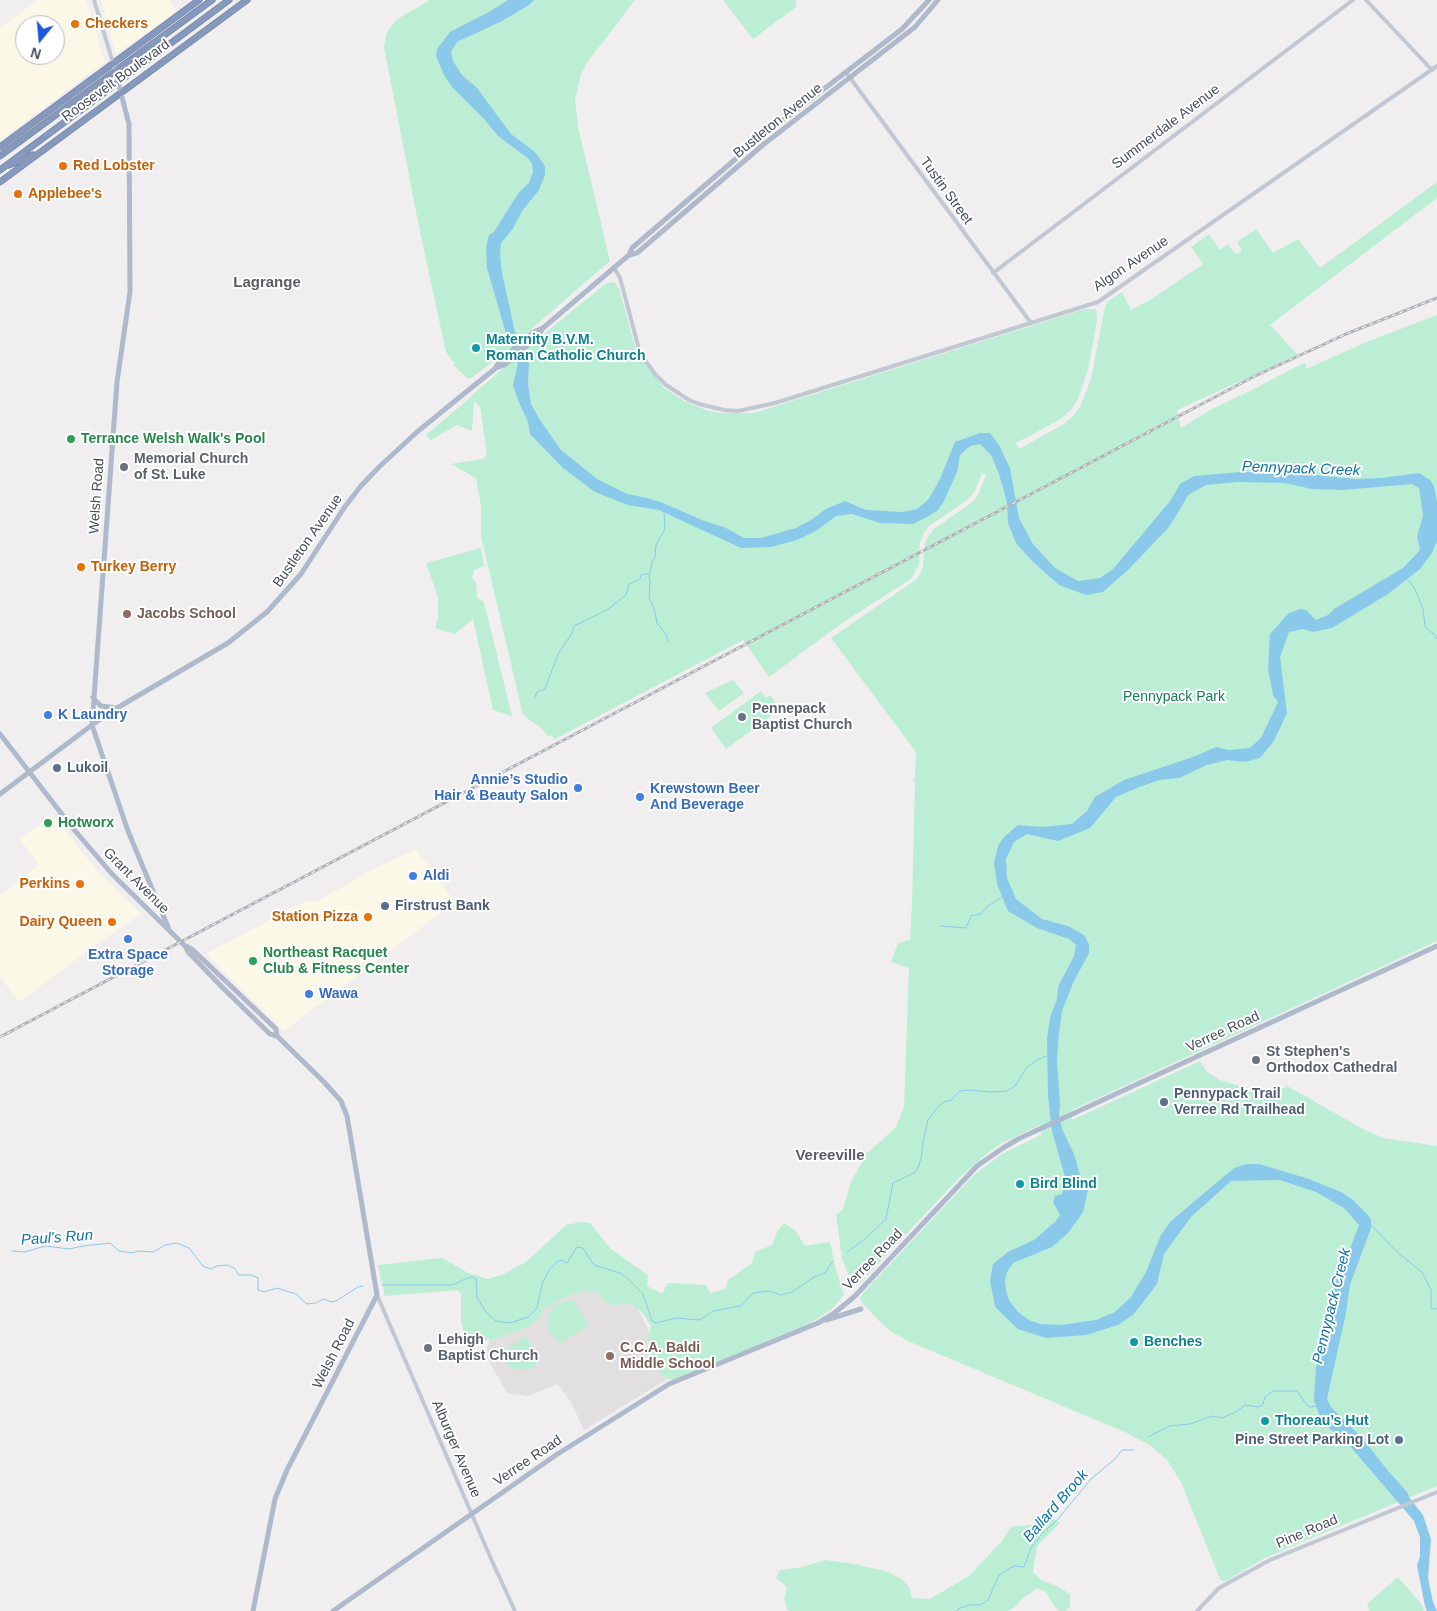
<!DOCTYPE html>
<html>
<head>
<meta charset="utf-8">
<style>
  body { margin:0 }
  #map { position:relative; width:1437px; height:1611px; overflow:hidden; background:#f0eeee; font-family:Arial,sans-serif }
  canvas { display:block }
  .north { position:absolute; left:15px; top:15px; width:50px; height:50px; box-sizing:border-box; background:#fff; border:1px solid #b5b8bd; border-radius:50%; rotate:197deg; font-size:14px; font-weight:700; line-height:20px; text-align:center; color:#464e5b }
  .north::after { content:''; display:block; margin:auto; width:18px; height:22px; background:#1d57db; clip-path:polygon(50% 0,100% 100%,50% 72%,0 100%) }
</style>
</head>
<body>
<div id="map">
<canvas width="1437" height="1611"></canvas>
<div class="north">N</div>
</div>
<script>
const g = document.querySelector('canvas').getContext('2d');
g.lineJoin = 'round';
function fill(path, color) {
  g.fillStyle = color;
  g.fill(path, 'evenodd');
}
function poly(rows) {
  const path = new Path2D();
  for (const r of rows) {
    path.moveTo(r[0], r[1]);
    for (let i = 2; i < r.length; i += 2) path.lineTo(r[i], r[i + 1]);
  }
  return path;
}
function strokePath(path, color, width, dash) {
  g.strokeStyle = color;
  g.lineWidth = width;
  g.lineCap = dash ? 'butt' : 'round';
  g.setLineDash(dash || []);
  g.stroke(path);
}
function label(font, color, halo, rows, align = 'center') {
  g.font = font + ' Arial,sans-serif';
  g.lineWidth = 4;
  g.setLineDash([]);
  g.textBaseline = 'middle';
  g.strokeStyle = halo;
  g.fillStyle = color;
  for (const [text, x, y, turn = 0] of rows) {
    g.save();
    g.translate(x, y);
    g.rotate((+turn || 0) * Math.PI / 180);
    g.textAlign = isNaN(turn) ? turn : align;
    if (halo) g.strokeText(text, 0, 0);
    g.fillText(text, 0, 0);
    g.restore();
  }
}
fill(poly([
  [38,0,86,0,105,62,0,140,0,28],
  [25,25,55,25,55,55,25,55],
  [101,0,169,0,177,11,116,54],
  [53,815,99,873,141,914,104,939,19,1002,0,977,0,895,39,865,20,839],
  [416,849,455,902,284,1031,206,954,304,902,318,901,372,870]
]), '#fbf8e7');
fill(poly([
  [592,1271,635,1305,674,1375,584,1430,571,1402,558,1384,528,1396,507,1393,485,1354,493,1330]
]), '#e1dfe0');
fill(poly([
  [430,0,635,0,586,64,580,77,575,100,578,127,610,261,531,329,537,340,605,284,611,282,615,283,619,288,635,347,663,387,684,401,706,410,720,413,754,413,1085,309,1096,309,1097,320,1088,370,1077,401,1070,411,1059,420,1016,443,1019,449,1064,424,1073,416,1080,407,1091,379,1105,307,1107,302,1122,292,1131,310,1150,300,1203,264,1191,247,1209,234,1220,250,1228,244,1235,254,1242,251,1237,242,1256,229,1273,253,1298,239,1320,268,1437,182,1437,198,1270,325,1298,355,1177,410,1181,428,1210,410,1256,388,1303,363,1306,364,1306,369,1369,341,1437,315,1437,941,1072,1110,1072,1120,1200,1061,1207,1072,1220,1080,1272,1096,1287,1086,1363,1129,1383,1138,1437,1146,1437,1486,1290,1547,1263,1559,1226,1581,1223,1581,1220,1579,1181,1482,1167,1460,1151,1446,1127,1433,908,1341,889,1330,878,1320,861,1301,860,1298,863,1293,974,1175,1002,1154,1041,1135,1040,1125,1002,1143,990,1151,959,1178,860,1283,856,1285,852,1283,842,1259,836,1215,843,1209,851,1182,865,1157,866,1153,870,1151,896,1127,904,1107,909,968,891,962,898,943,910,940,912,903,915,782,913,781,915,776,916,752,831,638,917,579,923,567,925,543,929,535,934,529,974,501,979,493,986,475,982,473,975,491,966,501,929,526,924,532,920,543,919,565,911,579,842,623,769,677,743,640,555,739,550,735,548,736,542,729,523,715,481,536,481,506,476,478,451,464,483,459,487,454,480,407,474,401,472,431,457,425,431,440,426,435,471,397,471,396,506,366,501,355,470,379,467,378,453,365,455,364,446,352,419,227,384,47,387,32,396,20],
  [723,0,796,0,796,7,753,39],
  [481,548,484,566,474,570,472,578,476,583,477,598,484,602,512,716,493,710,473,619,455,634,435,628,438,618,438,597,426,563],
  [733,680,744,693,719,711,705,693],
  [761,691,766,698,770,695,780,709,726,749,711,728],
  [581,1222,590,1223,611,1249,648,1275,647,1286,662,1294,668,1283,706,1285,710,1293,726,1289,727,1281,752,1263,755,1252,772,1245,778,1230,784,1223,795,1230,805,1246,830,1242,835,1266,844,1295,832,1309,809,1324,673,1380,662,1376,650,1356,648,1338,651,1326,643,1313,631,1304,614,1305,604,1300,596,1292,584,1291,562,1298,543,1310,538,1320,528,1327,498,1338,480,1341,465,1335,461,1322,461,1293,457,1290,385,1296,378,1265,442,1258,468,1273,488,1279,504,1274,526,1262,566,1225],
  [566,1300,573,1301,589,1325,561,1343,551,1334,548,1328,547,1318,554,1306],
  [526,1337,540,1360,534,1367,528,1370,515,1369,507,1364,501,1352],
  [1048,1514,1060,1523,1037,1546,1033,1572,1041,1580,1057,1586,1070,1594,1070,1607,1065,1611,1060,1611,1054,1606,1046,1592,1037,1588,1022,1599,1014,1608,1007,1611,790,1611,787,1609,784,1599,787,1587,776,1578,780,1570,803,1567,825,1560,854,1564,885,1571,900,1578,909,1587,912,1598,930,1599,969,1576,1002,1541,1011,1527,1035,1524],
  [1398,1577,1422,1605,1424,1611,1370,1611,1367,1604]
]), '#bceed6');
fill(poly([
  [508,0,534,0,529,5,502,21,457,42,451,52,453,61,462,75,477,88,511,134,535,152,545,166,545,175,539,190,522,211,512,230,501,243,500,254,502,273,515,332,529,364,528,383,531,404,540,420,561,450,597,479,627,494,647,498,663,503,702,520,726,528,744,538,761,538,796,528,811,520,826,509,845,501,866,510,903,512,917,509,928,500,940,479,955,442,980,433,990,433,999,445,1010,468,1019,518,1033,544,1055,568,1078,581,1100,578,1113,569,1171,500,1180,484,1194,476,1240,472,1288,472,1354,479,1381,478,1419,473,1430,480,1434,486,1437,502,1437,541,1432,553,1420,569,1388,594,1332,628,1313,632,1303,629,1289,632,1280,657,1287,713,1274,741,1260,758,1245,762,1227,760,1207,765,1179,778,1159,780,1137,788,1116,797,1090,828,1058,841,1027,834,1014,842,1006,859,1007,878,1016,899,1042,919,1068,926,1084,935,1089,944,1089,953,1073,983,1062,1011,1059,1033,1057,1060,1060,1105,1059,1114,1062,1129,1074,1154,1081,1179,1087,1184,1088,1190,1083,1212,1068,1233,1052,1247,1013,1263,1007,1272,1005,1280,1006,1291,1009,1300,1018,1312,1029,1320,1040,1324,1061,1325,1096,1320,1115,1312,1131,1297,1146,1272,1161,1235,1171,1221,1234,1168,1247,1164,1259,1164,1309,1179,1341,1192,1352,1199,1368,1215,1371,1220,1371,1228,1350,1285,1346,1313,1327,1399,1331,1407,1362,1438,1389,1472,1407,1492,1409,1497,1423,1515,1431,1539,1428,1578,1433,1602,1437,1611,1427,1611,1425,1606,1417,1566,1420,1556,1420,1537,1414,1521,1349,1445,1322,1422,1314,1400,1316,1367,1327,1330,1336,1279,1351,1246,1359,1225,1344,1208,1316,1192,1280,1180,1231,1181,1191,1217,1164,1254,1157,1284,1134,1314,1118,1325,1086,1335,1046,1338,1018,1329,995,1307,990,1281,993,1264,1008,1252,1034,1240,1056,1221,1060,1215,1053,1202,1055,1196,1062,1194,1065,1177,1052,1131,1048,1096,1047,1038,1050,1018,1057,999,1058,987,1074,956,1076,945,1069,939,1037,928,1008,911,997,884,994,862,998,846,1003,838,1018,825,1043,827,1072,824,1087,811,1095,797,1124,780,1193,757,1216,747,1229,750,1250,748,1261,738,1278,702,1273,695,1268,668,1270,634,1289,613,1300,609,1306,610,1316,620,1328,615,1334,609,1403,568,1420,550,1417,537,1423,515,1419,488,1412,484,1343,490,1312,489,1285,483,1238,482,1206,485,1188,495,1179,511,1168,528,1129,569,1103,592,1086,595,1059,585,1032,561,1016,543,1008,523,1007,502,999,474,991,455,980,444,970,446,960,455,957,472,944,501,938,510,927,517,913,524,880,523,852,514,836,516,816,531,797,540,771,547,741,548,659,510,628,505,595,492,563,468,530,434,528,422,518,400,513,385,518,364,511,343,507,337,487,268,486,247,489,235,494,232,519,192,529,183,533,172,532,164,529,159,498,136,485,120,452,87,444,75,436,56,437,49,450,32,489,12]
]), '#8ac9ea');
strokePath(poly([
  [649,575,650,583,649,597,655,612,657,623,666,634,668,642],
  [1408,580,1415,589,1423,609,1425,626,1429,631,1433,633,1437,639],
  [535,697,537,692,545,689,558,654,572,633,574,626,607,610,626,595,629,584,640,579,641,575,650,573,652,562,655,557,656,545,665,529,664,511],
  [940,926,966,928,971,916,981,914,988,906,1002,897],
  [1371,1225,1398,1253,1422,1272,1431,1290,1431,1308,1437,1309],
  [12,1251,25,1252,45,1246,69,1249,83,1246,110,1243,119,1251,132,1253,139,1251,153,1252,165,1245,177,1243,189,1248,203,1266,211,1269,217,1266,227,1265,234,1268,239,1275,251,1275,258,1278,258,1290,264,1292,277,1288,296,1294,307,1304,316,1303,323,1299,332,1302,336,1301,358,1287,363,1286],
  [847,1252,865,1239,886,1219,893,1183,914,1173,918,1168,921,1158,923,1142,928,1120,936,1109,945,1101,950,1101,960,1091,969,1090,991,1092,1007,1091,1015,1086,1027,1067,1039,1059,1047,1056],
  [382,1285,453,1285,465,1279,472,1277,476,1279,477,1297,486,1312,496,1321,510,1323,528,1317,537,1308,542,1284,549,1270,558,1261,561,1260,567,1263,577,1247,583,1248,593,1264,597,1266,620,1273,627,1278,643,1294,652,1321,656,1323,676,1318,700,1320,713,1311,741,1306,753,1293,769,1291,781,1295,792,1292,814,1277,825,1273,833,1261],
  [1148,1437,1169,1426,1190,1424,1212,1416,1222,1418,1236,1412,1245,1405,1259,1407,1263,1404,1265,1397,1273,1391,1297,1391,1306,1404,1310,1407,1318,1406],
  [957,1611,958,1609,968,1605,980,1605,988,1600,999,1575,1014,1566,1024,1567,1031,1548,1042,1534,1057,1520,1091,1479,1115,1459,1122,1450,1134,1450]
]), '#8ac9ea', 1);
const highway = poly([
  [0,147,199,0],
  [0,156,212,0],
  [9,165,33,155],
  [0,170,229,0],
  [0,182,247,0]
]);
strokePath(highway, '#7184a8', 7);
strokePath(poly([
  [94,0,113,63],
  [1366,0,1432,70],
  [848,75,1031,323],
  [614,267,620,278,640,353,655,374,666,385,689,400,699,404,724,410,738,411,775,403,1098,302,1437,66],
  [993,273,1353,0],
  [377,1295,492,1561,515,1611],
  [1197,1611,1219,1588,1270,1560,1437,1492]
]), '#c1c8d3', 4);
strokePath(poly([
  [113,63,129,124,130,292,117,382,92,725,128,831,168,927],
  [629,255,637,253,764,144,915,27,938,0],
  [496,367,501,360,534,332,543,328],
  [93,697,95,700,101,706,117,708],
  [0,734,71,826,112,874,185,946,189,953,222,987,270,1034,277,1036,324,1082,341,1101,347,1116,377,1295,287,1470,275,1499,253,1611],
  [0,794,92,725,117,708,228,643,267,612,301,574,344,508,360,487,379,467,417,432,466,392,496,368,504,365,537,337,543,328,629,255,632,248,760,138,902,29,929,0],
  [186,946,193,950,276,1029,277,1036],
  [826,1320,861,1309],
  [333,1611,556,1455,669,1384,818,1323,833,1314,854,1297,977,1166,1003,1148,1018,1139,1437,946]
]), '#aeb9cc', 5);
strokePath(highway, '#8699bc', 5.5);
const rail = poly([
  [0,1037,1253,377,1346,334,1437,298]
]);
strokePath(rail, '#b0b2b8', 3);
strokePath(rail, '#fff', 1, [4]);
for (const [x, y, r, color] of [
  [75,24,5,"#e8710a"],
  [63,166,5,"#e8710a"],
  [18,194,5,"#e8710a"],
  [476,348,5,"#0f9aa8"],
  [71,439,5,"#2e9e5b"],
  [124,467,5,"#6b7280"],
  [81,567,5,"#e8710a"],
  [127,614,5,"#8d6e63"],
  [48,715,5,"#3f7fe0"],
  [742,717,5,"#6b7280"],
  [57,768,5,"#5c6f8a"],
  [578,788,5,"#3f7fe0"],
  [640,797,5,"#3f7fe0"],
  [48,823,5,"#2e9e5b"],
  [413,876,5,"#3f7fe0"],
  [80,884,5,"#e8710a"],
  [385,906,5,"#5c6f8a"],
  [368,917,5,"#e8710a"],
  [112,922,5,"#e8710a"],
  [128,939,5,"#3f7fe0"],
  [253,961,5,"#2e9e5b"],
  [309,994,5,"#3f7fe0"],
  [1256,1060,5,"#6b7280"],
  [1164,1102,5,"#5c6f8a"],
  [1020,1184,5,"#0f9aa8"],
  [1134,1342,5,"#0f9aa8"],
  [428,1348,5,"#6b7280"],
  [610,1356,5,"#8d6e63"],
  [1265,1421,5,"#0f9aa8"],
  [1399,1440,5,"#5c6f8a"]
]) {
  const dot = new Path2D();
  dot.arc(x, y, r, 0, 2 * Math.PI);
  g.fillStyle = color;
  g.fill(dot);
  strokePath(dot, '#fff', 2);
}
label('bold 14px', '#c56008', '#fff', [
  ["Checkers",85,24],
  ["Red Lobster",73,166],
  ["Applebee's",28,194],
  ["Turkey Berry",91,567],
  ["Perkins",70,884,"right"],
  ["Station Pizza",358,917,"right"],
  ["Dairy Queen",102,922,"right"]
], 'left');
label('14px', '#464e5b', '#fff', [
  ["Roosevelt Boulevard",116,81,-36],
  ["Bustleton Avenue",778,121,-39],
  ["Summerdale Avenue",1166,127,-37],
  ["Tustin Street",946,191,54],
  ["Algon Avenue",1131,264,-34],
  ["Welsh Road",97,496,-86],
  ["Bustleton Avenue",308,541,-55],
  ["Grant Avenue",136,881,45],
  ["Verree Road",1223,1032,-25],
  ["Verree Road",873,1260,-46],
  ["Welsh Road",334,1354,-63],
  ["Alburger Avenue",456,1449,67],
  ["Verree Road",528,1461,-34],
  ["Pine Road",1307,1532,-23]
]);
label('bold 14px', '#0d838f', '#fff', [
  ["Maternity B.V.M.",486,340],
  ["Roman Catholic Church",486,356],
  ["Bird Blind",1030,1184],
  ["Benches",1144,1342],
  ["Thoreau’s Hut",1275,1421]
], 'left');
label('bold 14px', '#27864d', '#fff', [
  ["Terrance Welsh Walk's Pool",81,439],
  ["Hotworx",58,823],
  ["Northeast Racquet",263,953],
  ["Club & Fitness Center",263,969]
], 'left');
label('bold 14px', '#5b616d', '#fff', [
  ["Memorial Church",134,459],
  ["of St. Luke",134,475],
  ["Pennepack",752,709],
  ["Baptist Church",752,725],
  ["St Stephen's",1266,1052],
  ["Orthodox Cathedral",1266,1068],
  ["Lehigh",438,1340],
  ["Baptist Church",438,1356]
], 'left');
label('bold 14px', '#785e54', '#fff', [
  ["Jacobs School",137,614],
  ["C.C.A. Baldi",620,1348],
  ["Middle School",620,1364]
], 'left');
label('14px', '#197a56', '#fff', [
  ["Pennypack Park",1174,697]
]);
label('bold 14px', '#366cbe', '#fff', [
  ["K Laundry",58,715],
  ["Annie’s Studio",568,780,"right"],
  ["Hair & Beauty Salon",568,796,"right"],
  ["Krewstown Beer",650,789],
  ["And Beverage",650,805],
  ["Aldi",423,876],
  ["Extra Space",128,955,"center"],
  ["Storage",128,971,"center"],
  ["Wawa",319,994]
], 'left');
label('bold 14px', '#4e5e75', '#fff', [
  ["Lukoil",67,768],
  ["Firstrust Bank",395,906],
  ["Pennypack Trail",1174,1094],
  ["Verree Rd Trailhead",1174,1110],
  ["Pine Street Parking Lot",1389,1440,"right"]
], 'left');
label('bold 15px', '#5a5d62', '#fff', [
  ["Lagrange",267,283],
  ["Vereeville",830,1156]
]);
label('italic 15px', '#0f72a5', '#fff', [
  ["Pennypack Creek",1301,469,2],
  ["Paul's Run",57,1238,-4],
  ["Pennypack Creek",1332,1306,-76],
  ["Ballard Brook",1056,1506,-49]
]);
</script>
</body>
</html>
